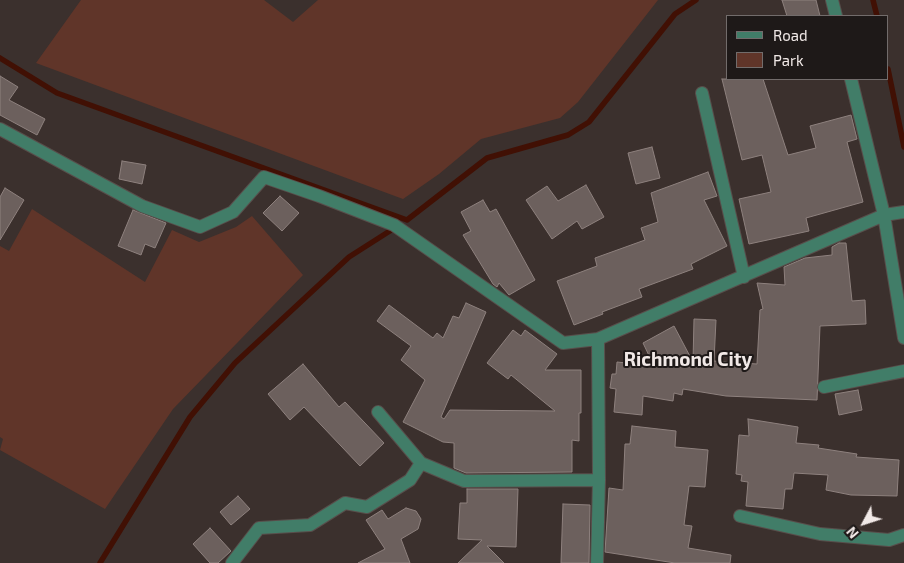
<!DOCTYPE html>
<html>
<head>
<meta charset="utf-8">
<style>
  body { margin:0 }
  #map { position:relative; width:904px; height:563px; overflow:hidden; background:#3b302d; font-family:"Exo 2",sans-serif }
  canvas { display:block }
  .legend { position:absolute; left:726px; top:15px; width:162px; height:65px; box-sizing:border-box; background:#1e1918; border:1px solid #726c6b; margin:0; padding:6px 9px; list-style:none; font-size:15px; color:#f1e9e7 }
  .legend li { display:flex; align-items:center; gap:10px; height:25px }
  .legend b { width:25px; border:1px solid #726c6b }
  .north { position:absolute; left:839px; top:498px; width:50px; height:50px; -webkit-text-stroke:4px #1e1918; paint-order:stroke; rotate:230deg; font-size:14px; font-weight:700; line-height:20px; text-align:center; color:#f1e9e7 }
  .north::after { content:''; display:block; margin:auto; width:18px; height:22px; background:#f1e9e7; clip-path:polygon(50% 0,100% 100%,50% 72%,0 100%) }
</style>
</head>
<body>
<div id="map">
<canvas width="904" height="563"></canvas>
<ul class="legend">
<li><b style="height:6px;background:#417d68"></b>Road</li>
<li><b style="height:14px;background:#603529"></b>Park</li>
</ul>
<div class="north">N</div>
</div>
<script>
const g = document.querySelector('canvas').getContext('2d');
g.lineJoin = 'round';
function fill(path, color) {
  g.fillStyle = color;
  g.fill(path, 'evenodd');
}
function poly(rows) {
  const path = new Path2D();
  for (const r of rows) {
    path.moveTo(r[0], r[1]);
    for (let i = 2; i < r.length; i += 2) path.lineTo(r[i], r[i + 1]);
  }
  return path;
}
function strokePath(path, color, width, dash) {
  g.strokeStyle = color;
  g.lineWidth = width;
  g.lineCap = dash ? 'butt' : 'round';
  g.setLineDash(dash || []);
  g.stroke(path);
}
function label(font, color, halo, rows, align = 'center') {
  g.font = font + ' "Exo 2",sans-serif';
  g.lineWidth = 4;
  g.setLineDash([]);
  g.textBaseline = 'middle';
  g.strokeStyle = halo;
  g.fillStyle = color;
  for (const [text, x, y, turn = 0] of rows) {
    g.save();
    g.translate(x, y);
    g.rotate((+turn || 0) * Math.PI / 180);
    g.textAlign = isNaN(turn) ? turn : align;
    if (halo) g.strokeText(text, 0, 0);
    g.fillText(text, 0, 0);
    g.restore();
  }
}
fill(poly([
  [81,0,264,0,293,22,318,0,658,0,578,102,560,118,481,139,439,174,403,199,36,63],
  [32,209,145,282,172,230,199,242,236,227,252,216,303,275,173,409,105,509,0,450,3,439,0,437,0,246,9,251]
]), '#603529');
strokePath(poly([
  [873,0,877,16],
  [0,58,57,93,407,220,487,158,568,135,589,122,675,14,696,0],
  [888,69,904,147],
  [100,563,190,417,235,363,349,257,396,227]
]), '#411004', 5.5);
const building = poly([
  [782,0,816,0,820,16,787,16,782,0],
  [0,76,18,87,9,100,45,119,37,135,0,115,0,76],
  [722,79,763,79,788,155,816,148,810,126,851,115,857,139,847,142,863,202,806,218,809,231,749,244,739,199,771,192,762,155,742,160,722,79],
  [652,147,660,178,636,184,628,153,652,147],
  [122,161,146,165,142,184,119,179,122,161],
  [708,172,717,196,704,200,727,246,691,264,693,269,639,289,642,297,602,312,603,314,574,325,557,281,597,266,595,258,645,240,641,228,658,222,651,193,708,172],
  [586,185,604,217,582,229,577,221,552,239,526,200,547,186,558,201,586,185],
  [5,188,24,200,0,240,0,197,5,188],
  [280,196,299,213,282,231,263,213,280,196],
  [483,200,490,212,496,209,535,280,509,295,499,283,497,287,493,284,463,235,471,231,461,212,483,200],
  [133,210,166,223,155,248,145,244,141,255,118,246,133,210],
  [839,243,846,243,852,301,865,300,866,324,820,326,817,400,726,396,683,389,682,395,674,393,673,401,643,396,642,415,614,412,616,389,610,388,612,374,616,374,617,362,654,366,643,343,674,326,693,362,694,319,716,320,714,361,757,364,760,310,763,309,757,283,785,285,784,267,805,258,832,255,832,247,839,243],
  [466,303,486,312,441,417,444,419,450,410,555,411,511,375,508,379,487,363,513,330,521,336,525,330,557,354,545,370,581,370,581,413,579,413,579,441,572,440,572,472,466,473,454,468,454,443,443,442,403,422,425,380,401,360,411,346,377,321,389,305,433,338,437,333,443,338,453,316,459,318,466,303],
  [303,364,339,407,345,402,384,443,360,466,304,407,290,420,268,394,303,364],
  [858,390,862,410,839,415,835,394,858,390],
  [748,419,798,427,796,443,819,445,818,448,857,454,856,457,899,460,897,496,851,495,826,490,828,475,794,473,792,489,785,489,783,509,746,506,748,482,741,481,742,475,736,474,739,435,749,436,748,419],
  [632,426,676,431,675,447,708,450,705,487,689,486,684,525,692,526,688,548,731,555,730,563,675,563,605,552,609,488,623,490,625,444,630,444,632,426],
  [467,489,518,489,516,547,487,546,504,563,458,563,482,540,458,539,460,503,467,503,467,489],
  [238,496,250,509,231,525,220,512,238,496],
  [563,504,590,505,589,563,561,563,563,504],
  [406,508,416,511,421,519,418,529,401,539,410,563,358,563,385,549,366,520,382,510,388,519,406,508],
  [210,528,231,551,218,563,210,563,193,544,210,528]
]);
fill(building, '#6c605d');
strokePath(building, '#8e817e', 1);
const street = poly([
  [832,0,836,16],
  [851,79,884,215,904,338],
  [702,93,744,277],
  [0,129,142,206,200,227,233,212,264,177,319,196,394,225,563,343,598,339],
  [824,387,904,371],
  [378,412,421,463,464,481,599,480],
  [740,516,820,534,889,540,904,535],
  [232,563,259,528,310,525,345,503,367,507,410,480,421,463],
  [597,563,599,480,598,339,884,215,904,212]
]);
strokePath(street, '#584e4b', 14);
strokePath(street, '#417d68', 12);
label('bold 19px', '#f1e9e7', '#1e1918', [
  ["Richmond City",688,360]
]);
</script>
</body>
</html>
